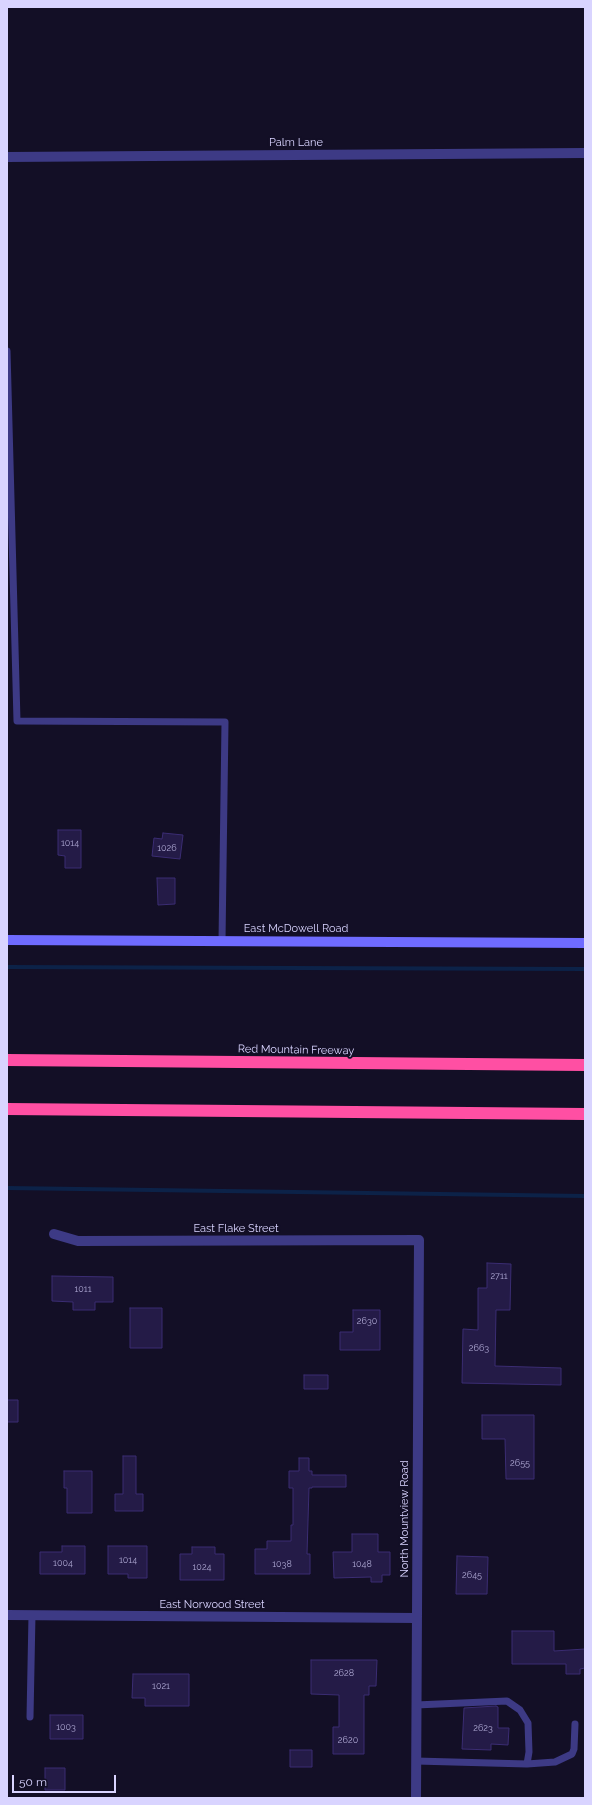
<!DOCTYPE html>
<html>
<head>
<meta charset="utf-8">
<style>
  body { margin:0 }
  #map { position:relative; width:592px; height:1805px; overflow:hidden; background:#130f26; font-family:Raleway,sans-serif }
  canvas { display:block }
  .frame { position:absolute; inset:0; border:8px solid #d9d4ff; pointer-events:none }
  .scale { position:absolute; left:12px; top:1775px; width:104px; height:18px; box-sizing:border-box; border:2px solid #d9d4ff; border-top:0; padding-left:5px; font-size:12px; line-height:14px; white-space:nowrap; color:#d9d4ff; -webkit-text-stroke:3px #130f26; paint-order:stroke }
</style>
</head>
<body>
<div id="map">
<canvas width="592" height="1805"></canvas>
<div class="frame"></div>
<div class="scale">50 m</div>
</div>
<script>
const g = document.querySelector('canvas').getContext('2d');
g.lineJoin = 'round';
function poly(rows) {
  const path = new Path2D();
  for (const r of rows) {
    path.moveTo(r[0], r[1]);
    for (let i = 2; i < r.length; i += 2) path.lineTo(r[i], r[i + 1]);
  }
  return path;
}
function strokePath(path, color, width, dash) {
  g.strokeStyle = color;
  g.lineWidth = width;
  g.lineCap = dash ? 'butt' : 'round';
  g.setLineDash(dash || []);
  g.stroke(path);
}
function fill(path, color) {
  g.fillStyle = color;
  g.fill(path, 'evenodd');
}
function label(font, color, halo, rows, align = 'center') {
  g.font = font + ' Raleway,sans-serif';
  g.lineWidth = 4;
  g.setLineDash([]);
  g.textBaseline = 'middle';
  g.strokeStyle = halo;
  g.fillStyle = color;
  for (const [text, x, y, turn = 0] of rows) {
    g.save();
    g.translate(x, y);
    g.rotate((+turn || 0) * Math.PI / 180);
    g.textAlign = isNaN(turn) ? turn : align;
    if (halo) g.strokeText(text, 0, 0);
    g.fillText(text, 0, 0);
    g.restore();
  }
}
strokePath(poly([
  [7,967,585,969],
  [7,1188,585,1196]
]), '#0c2248', 4);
const building = poly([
  [58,830,81,830,81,868,65,868,65,856,58,855,58,830],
  [163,833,183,835,180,859,152,856,154,838,162,839,163,833],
  [157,878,175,878,175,904,158,905,157,878],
  [487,1263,511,1264,510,1310,496,1310,495,1366,561,1368,561,1385,462,1383,463,1329,478,1330,478,1288,487,1288,487,1263],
  [52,1276,113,1277,113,1302,95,1302,95,1310,73,1310,73,1302,52,1301,52,1276],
  [130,1308,162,1308,162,1348,130,1348,130,1308],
  [353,1310,380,1310,380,1350,340,1350,340,1332,353,1332,353,1310],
  [304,1375,328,1375,328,1389,304,1389,304,1375],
  [7,1400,18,1400,18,1422,7,1422,7,1400],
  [482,1415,534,1415,534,1479,506,1479,505,1439,482,1439,482,1415],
  [123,1456,136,1456,136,1494,143,1494,143,1511,115,1511,115,1494,123,1494,123,1456],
  [299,1458,309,1458,309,1471,312,1471,312,1475,346,1475,346,1487,312,1487,312,1488,309,1488,307,1554,310,1554,310,1574,255,1574,255,1549,267,1549,267,1541,291,1541,291,1525,293,1525,293,1488,289,1488,289,1471,299,1471,299,1458],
  [64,1471,92,1471,92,1513,67,1513,67,1488,64,1488,64,1471],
  [352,1534,378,1534,378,1552,390,1552,390,1575,382,1575,382,1582,371,1582,371,1577,334,1578,333,1552,352,1552,352,1534],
  [62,1546,85,1546,85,1574,40,1574,40,1552,62,1552,62,1546],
  [108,1546,147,1546,147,1578,128,1578,128,1574,108,1574,108,1546],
  [192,1547,215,1547,215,1554,224,1554,224,1580,180,1580,180,1554,192,1554,192,1547],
  [457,1556,488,1557,487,1594,456,1594,457,1556],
  [512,1631,554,1631,554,1651,585,1649,585,1668,580,1669,580,1674,566,1674,566,1664,512,1664,512,1631],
  [311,1660,377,1660,376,1686,369,1686,369,1695,364,1695,364,1754,333,1754,333,1727,339,1727,339,1695,311,1694,311,1660],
  [133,1674,189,1674,189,1706,145,1706,145,1698,132,1698,133,1674],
  [496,1706,498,1707,498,1728,509,1728,508,1745,491,1744,491,1750,462,1749,464,1708,496,1706],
  [50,1715,83,1715,83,1739,50,1739,50,1715],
  [290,1750,312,1750,312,1767,290,1767,290,1750],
  [45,1768,65,1768,65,1790,45,1790,45,1768]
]);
fill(building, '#241b47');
strokePath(building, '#3b2d73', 1);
strokePath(poly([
  [7,351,17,721,225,722,222,941],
  [30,1717,32,1615],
  [416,1761,527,1764,529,1752,528,1723,520,1710,507,1701,416,1705],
  [527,1764,555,1762,572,1754,574,1749,575,1724]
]), '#3d3a85', 7);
strokePath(poly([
  [7,157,585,153],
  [54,1234,78,1241,419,1240,416,1798],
  [7,1615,416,1618]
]), '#3d3a85', 10);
strokePath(poly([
  [7,940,585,943]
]), '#6f6bff', 10);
strokePath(poly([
  [7,1060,585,1065],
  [7,1109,585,1114]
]), '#ff4fa3', 12);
label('9px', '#aca6d1', null, [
  ["1014",70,843],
  ["1026",167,848],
  ["2711",499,1276],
  ["1011",83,1289],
  ["2630",367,1321],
  ["2663",479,1348],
  ["2655",520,1463],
  ["1014",128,1560],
  ["1004",63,1563],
  ["1038",282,1564],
  ["1048",362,1564],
  ["1024",202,1567],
  ["2645",472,1575],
  ["2628",344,1673],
  ["1021",161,1686],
  ["1003",66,1727],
  ["2623",483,1728],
  ["2620",348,1740]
]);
label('11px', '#d9d4ff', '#130f26', [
  ["Palm Lane",296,143],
  ["East McDowell Road",296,929],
  ["Red Mountain Freeway",296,1050,1],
  ["East Flake Street",236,1229],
  ["North Mountview Road",405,1519,-90],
  ["East Norwood Street",212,1605]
]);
</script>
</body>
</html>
